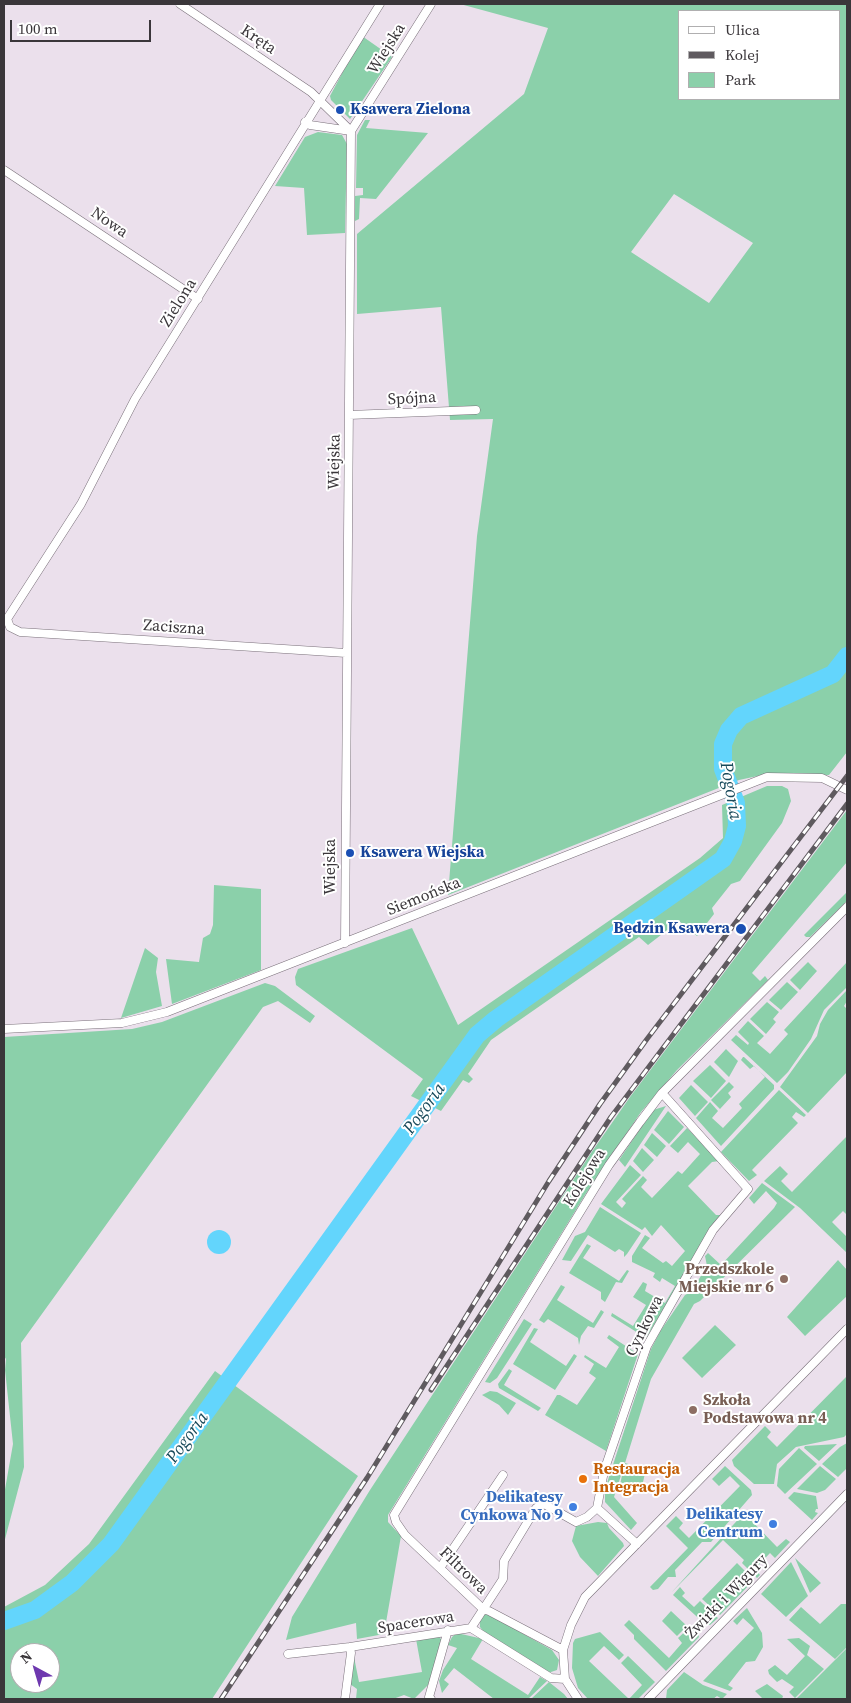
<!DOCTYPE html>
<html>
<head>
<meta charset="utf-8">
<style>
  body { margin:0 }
  #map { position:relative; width:851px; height:1703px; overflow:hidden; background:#ebe0ec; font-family:"Source Serif 4",serif }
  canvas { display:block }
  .frame { position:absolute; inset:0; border:5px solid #3a363a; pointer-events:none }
  .legend { position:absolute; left:678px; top:10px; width:162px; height:90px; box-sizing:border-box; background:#fff; border:1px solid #b0afb0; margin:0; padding:6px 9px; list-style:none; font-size:15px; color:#3a363a }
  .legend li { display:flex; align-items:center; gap:10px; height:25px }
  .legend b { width:25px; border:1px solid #b0afb0 }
  .north { position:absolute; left:10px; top:1643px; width:50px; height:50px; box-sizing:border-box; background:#fff; border:1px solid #b0afb0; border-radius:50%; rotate:321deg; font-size:14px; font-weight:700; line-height:20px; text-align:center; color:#3a363a }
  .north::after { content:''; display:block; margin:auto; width:18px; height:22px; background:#6e38af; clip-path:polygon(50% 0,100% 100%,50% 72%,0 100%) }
  .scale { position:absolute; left:10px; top:20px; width:141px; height:22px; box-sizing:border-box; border:2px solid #3a363a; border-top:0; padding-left:6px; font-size:15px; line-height:18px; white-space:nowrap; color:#3a363a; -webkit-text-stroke:4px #fff; paint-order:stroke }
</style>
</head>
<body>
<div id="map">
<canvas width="851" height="1703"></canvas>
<div class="frame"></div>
<ul class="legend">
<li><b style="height:6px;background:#fff"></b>Ulica</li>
<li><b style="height:6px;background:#5f5a5f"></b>Kolej</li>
<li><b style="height:14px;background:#8bd0aa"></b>Park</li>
</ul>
<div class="north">N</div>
<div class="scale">100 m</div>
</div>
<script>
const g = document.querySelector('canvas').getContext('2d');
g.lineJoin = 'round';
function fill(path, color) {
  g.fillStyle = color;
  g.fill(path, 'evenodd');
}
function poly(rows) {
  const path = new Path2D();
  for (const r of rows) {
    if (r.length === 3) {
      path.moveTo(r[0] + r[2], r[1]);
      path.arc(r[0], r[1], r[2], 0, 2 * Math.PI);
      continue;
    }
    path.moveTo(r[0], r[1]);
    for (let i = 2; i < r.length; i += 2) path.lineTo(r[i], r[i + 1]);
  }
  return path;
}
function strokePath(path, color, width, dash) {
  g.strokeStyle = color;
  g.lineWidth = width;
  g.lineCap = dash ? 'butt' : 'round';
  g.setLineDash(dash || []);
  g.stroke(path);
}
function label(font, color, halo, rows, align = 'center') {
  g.font = font + ' "Source Serif 4",serif';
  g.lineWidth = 4;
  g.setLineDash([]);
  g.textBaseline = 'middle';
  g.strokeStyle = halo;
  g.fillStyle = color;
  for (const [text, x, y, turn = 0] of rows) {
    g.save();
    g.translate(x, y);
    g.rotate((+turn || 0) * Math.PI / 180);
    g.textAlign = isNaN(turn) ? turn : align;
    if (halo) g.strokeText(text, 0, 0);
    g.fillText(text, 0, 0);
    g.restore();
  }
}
fill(poly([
  [460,4,847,4,847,752,829,775,767,774,739,780,448,895,477,536,493,419,450,420,441,307,357,314,357,234,524,94,548,28],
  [680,11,840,11,840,99,680,99],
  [674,194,753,243,709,303,631,252],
  [362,36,392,57,350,119,331,100,330,96],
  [365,120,370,120,366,128,428,133,376,199,360,198,359,219,355,221,355,196,363,195,363,188,356,188,357,135],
  [318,132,342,135,347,144,345,233,307,235,304,188,275,186,305,137],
  [767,786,782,786,788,789,791,801,782,823,740,881,731,884,712,908,714,914,697,936,679,921,648,945,639,937,491,1040,468,1074,473,1079,469,1083,463,1080,441,1111,411,1096,423,1079,296,985,295,977,298,969,412,928,458,1025,700,858,723,838,722,805],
  [847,810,847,862,752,973,760,981,765,976,768,980,677,1070,641,1112,585,1195,388,1515,388,1522,401,1536,384,1634,357,1639,356,1623,286,1640,292,1617,370,1490,591,1153,630,1097],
  [214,885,261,889,261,970,172,1004,166,959,199,962,203,938,210,934,213,925],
  [847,892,847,901,810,937,806,937,804,935],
  [145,948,158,958,156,972,162,1006,121,1018],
  [808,962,817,971,800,990,790,980],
  [847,962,847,987,824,1010,811,1039,788,1072,777,1083,731,1040,736,1035,748,1045,749,1043,738,1032,748,1021,764,1036,757,1043,770,1054,788,1034,784,1030],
  [787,982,798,992,781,1010,769,1000],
  [265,983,275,986,315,1016,310,1023,278,1001,263,1007,21,1343,24,1467,4,1543,4,1495,13,1444,5,1370,6,1359,4,1356,4,1037,132,1029,162,1022],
  [847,990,847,1001,844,1006,847,1009,847,1072,808,1113,780,1087,817,1036,820,1024,828,1010],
  [767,1002,779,1012,773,1019,776,1022,766,1034,750,1019],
  [726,1049,738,1061,729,1077,714,1062],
  [743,1057,744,1057,774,1085,774,1089,721,1146,696,1118,710,1102,718,1111,712,1118,723,1128,742,1108,739,1104,765,1077,754,1066,750,1069,741,1060],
  [710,1065,726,1081,711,1098,693,1081],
  [729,1082,734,1087,728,1093,731,1097,720,1109,711,1100],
  [691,1085,708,1102,695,1116,679,1098],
  [779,1090,806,1115,804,1117,796,1112,792,1117,798,1123,752,1170,757,1175,749,1181,721,1152],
  [666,1106,625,1167,619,1160,653,1110],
  [668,1111,684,1127,669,1144,654,1130],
  [687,1128,719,1161,712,1162,688,1186,716,1215,722,1215,646,1338,611,1316,612,1313,633,1326,646,1305,633,1297,643,1282,647,1284,645,1291,665,1303,675,1286,662,1278,660,1282,653,1277,655,1273,632,1262,632,1256,645,1235,650,1238,642,1248,663,1263,666,1261,672,1266,685,1251,661,1225,652,1236,645,1227,642,1230,601,1204,630,1165,641,1175,616,1202,622,1208,626,1203,622,1199,643,1176,647,1180,641,1187,652,1198,678,1171,682,1174,700,1154,688,1142,678,1153,670,1146],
  [652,1133,666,1146,657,1157,644,1145],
  [847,1136,847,1215,843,1211,832,1222,847,1237,847,1253,800,1208,764,1181,780,1166,788,1174,781,1181,792,1192],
  [642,1148,654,1160,643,1172,633,1161],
  [762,1183,795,1207,700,1301,694,1304,651,1379,625,1463,646,1469,641,1491,620,1485,624,1466,614,1497,637,1523,631,1530,605,1502,605,1489,651,1349,661,1330,685,1295,691,1292,707,1266,705,1256,708,1253,721,1265,774,1208,777,1203,766,1191,754,1204,749,1198],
  [600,1207,641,1233,627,1254,624,1257,624,1252,619,1249,615,1252,588,1235,571,1261,562,1260,575,1236,585,1232],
  [587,1244,591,1246,583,1258,619,1281,627,1270,629,1271,622,1283,616,1282,605,1302,601,1299,601,1292,569,1273],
  [838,1260,847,1270,847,1296,805,1336,787,1317],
  [561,1285,565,1287,557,1300,593,1323,601,1310,604,1312,594,1328,588,1326,581,1336,579,1345,578,1338,548,1319,544,1323,539,1320],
  [524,1319,532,1324,497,1378,490,1383,485,1382],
  [715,1325,736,1345,702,1378,682,1358],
  [534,1328,538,1329,530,1342,566,1366,574,1354,577,1356,555,1390,513,1364],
  [609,1335,638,1354,606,1451,545,1415,557,1395,560,1395,577,1405,596,1378,589,1373,594,1364,584,1357,585,1355,606,1368,619,1347,607,1338],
  [509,1369,512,1371,504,1385,541,1408,538,1411,499,1388,498,1384],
  [215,1371,358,1476,212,1699,4,1699,4,1607,45,1585,89,1544],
  [20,1653,50,1653,50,1683,20,1683],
  [847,1376,847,1434,844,1437,796,1447,777,1464,774,1484,754,1484,734,1466,732,1460,765,1426,771,1432,767,1437,777,1447],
  [490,1391,497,1392,516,1403,508,1415,499,1405,482,1395],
  [847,1443,847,1468,838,1477,822,1464,840,1447],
  [837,1444,819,1461,804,1448,805,1446],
  [799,1448,817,1464,785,1494,777,1486,779,1469],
  [725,1466,751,1490,752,1495,711,1542,702,1542,675,1570,676,1577,668,1577,658,1589,653,1590,650,1587,688,1548,666,1526,676,1516,683,1523,679,1528,689,1538,740,1486,730,1476,719,1486,712,1479],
  [820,1466,836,1479,825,1490,817,1493,797,1489],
  [794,1492,816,1496,818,1509,816,1509,815,1512,818,1513,812,1520,788,1498],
  [744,1513,777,1547,786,1539,790,1542,775,1558,770,1553,755,1569,760,1575,757,1578,742,1563,744,1560,723,1540,671,1593],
  [598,1522,607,1523,609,1528,623,1543,624,1546,598,1576,580,1557,572,1541,576,1526],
  [795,1558,821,1583,810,1593],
  [791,1562,808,1596,786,1617,761,1594],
  [737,1563,754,1580,720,1615,702,1599],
  [680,1587,685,1593,682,1596,694,1607,700,1601,718,1618,710,1625,706,1625,673,1595],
  [841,1604,847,1604,847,1647,835,1659,789,1620,801,1607,820,1624],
  [747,1608,762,1633,763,1647,755,1661,746,1662,728,1685,733,1688,730,1691,703,1681,754,1628,743,1618,737,1625,733,1621],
  [671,1611,687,1626,677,1636,662,1621],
  [488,1614,552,1650,559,1660,557,1670,548,1673,484,1632,480,1627,480,1620,483,1615],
  [629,1620,669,1658,682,1643,678,1638,689,1628,698,1633,699,1637,666,1671,634,1639,634,1635,624,1625],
  [600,1632,624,1655,619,1660,604,1646,589,1661,629,1699,642,1685,621,1663,628,1656,655,1682,638,1699,588,1699,578,1688,572,1668,573,1643,575,1639],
  [457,1633,483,1639,471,1659,528,1695,540,1677,547,1681,528,1699,494,1699,454,1668,444,1680,449,1684,442,1693,439,1681,443,1670,457,1648,448,1645,452,1637],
  [438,1635,443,1642,429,1684,414,1699,404,1695,393,1699,356,1699,357,1689,350,1684,354,1657,359,1682,422,1672,416,1639],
  [799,1638,810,1646,807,1655,824,1669,795,1698,789,1692,794,1687,782,1679,777,1682,769,1674,768,1670,775,1665,787,1675,805,1656,787,1639],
  [847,1648,847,1699,796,1699],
  [684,1672,703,1685,727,1694,722,1699,717,1696,713,1699,666,1699,667,1690],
  [549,1682,564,1694,568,1699,531,1699],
  [767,1684,783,1696,782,1699,763,1699,755,1691]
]), '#8bd0aa');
fill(poly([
  [219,1242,12]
]), '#63d5fc');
strokePath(poly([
  [4,1621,35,1610,72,1583,111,1544,477,1035,496,1019,723,859,733,841,737,826,736,803,723,769,723,744,729,730,741,716,833,674,847,656]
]), '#63d5fc', 18);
const minor = poly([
  [180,4,311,92,351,131],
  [305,122,310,125,351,131],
  [4,170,198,299],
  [349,415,476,410],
  [346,653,20,632,10,627,7,619,81,504,135,399,380,4],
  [345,943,351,131,431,4],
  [4,1029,122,1023,167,1012,767,777,822,778,847,790],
  [637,1544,597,1508,604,1471,647,1346,713,1230,748,1189,662,1093],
  [440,1568,503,1475],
  [471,1628,503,1579,504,1561,536,1508,544,1504,576,1522,587,1517,597,1508],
  [563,1650,489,1611,483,1609,405,1535,396,1522,394,1515,609,1165,640,1122,662,1093,847,907],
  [288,1654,350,1647,471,1628,551,1678,565,1679],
  [345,1699,351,1653,350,1647],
  [431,1699,429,1697,448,1630],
  [578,1699,565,1679,563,1650,571,1625,585,1597,847,1329],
  [648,1699,847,1494]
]);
strokePath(minor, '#7a707a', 9);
strokePath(minor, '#fff', 8);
const rail = poly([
  [431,1390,611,1117,847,804],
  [221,1699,367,1478,549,1181,600,1104,647,1039,847,776]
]);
strokePath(rail, '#5f5a5f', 5);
strokePath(rail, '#fff', 3, [9]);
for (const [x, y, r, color] of [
  [340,110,5,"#1a4fb4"],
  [350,853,5,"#1a4fb4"],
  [741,929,6,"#1a4fb4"],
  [784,1279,5,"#8d6e63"],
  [693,1410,5,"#8d6e63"],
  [583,1479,5,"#e8710a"],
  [573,1507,5,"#3f7fe0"],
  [773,1524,5,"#3f7fe0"]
]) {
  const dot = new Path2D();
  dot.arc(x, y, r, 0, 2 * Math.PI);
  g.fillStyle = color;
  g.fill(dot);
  strokePath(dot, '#fff', 2);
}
label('16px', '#3a363a', '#fff', [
  ["Kręta",258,40,34],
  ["Wiejska",387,49,-58],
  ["Nowa",109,223,34],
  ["Zielona",179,303,-58],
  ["Spójna",412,399,-3],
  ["Wiejska",335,462,-89],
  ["Zaciszna",174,628,4],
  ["Wiejska",331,867,-90],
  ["Siemońska",424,897,-22],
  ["Kolejowa",585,1178,-58],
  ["Cynkowa",645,1326,-64],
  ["Filtrowa",463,1571,44],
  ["Żwirki i Wigury",727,1597,-46],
  ["Spacerowa",416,1623,-9]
]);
label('bold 16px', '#164399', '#fff', [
  ["Ksawera Zielona",350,110],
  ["Ksawera Wiejska",360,853],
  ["Będzin Ksawera",730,929,"right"]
], 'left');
label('bold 16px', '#785e54', '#fff', [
  ["Przedszkole",774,1270],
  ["Miejskie nr 6",774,1288],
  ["Szkoła",703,1401,"left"],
  ["Podstawowa nr 4",703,1419,"left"]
], 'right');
label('bold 16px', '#c56008', '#fff', [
  ["Restauracja",593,1470],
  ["Integracja",593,1488]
], 'left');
label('bold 16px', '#366cbe', '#fff', [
  ["Delikatesy",563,1498],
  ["Cynkowa No 9",563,1516],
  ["Delikatesy",763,1515],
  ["Centrum",763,1533]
], 'right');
label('italic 18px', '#194a5b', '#fff', [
  ["Pogoria",730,791,80],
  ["Pogoria",425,1109,-54],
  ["Pogoria",188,1438,-54]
]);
</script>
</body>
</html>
